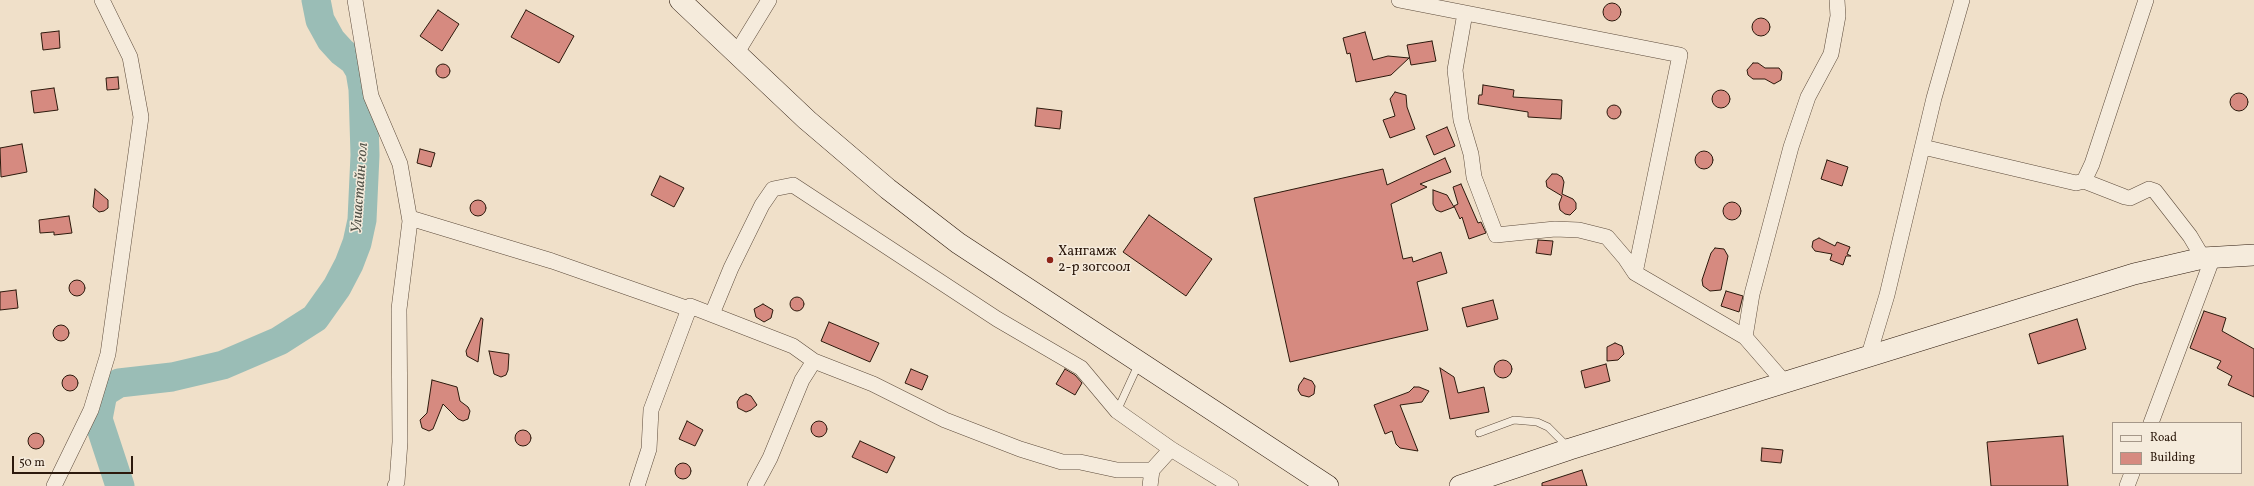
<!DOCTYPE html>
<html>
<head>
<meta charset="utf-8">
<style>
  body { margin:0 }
  #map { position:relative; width:2254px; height:486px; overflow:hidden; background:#f0e0c9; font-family:Vollkorn,serif }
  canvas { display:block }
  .legend { position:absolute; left:2112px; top:422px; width:130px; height:52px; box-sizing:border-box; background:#f5ebdc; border:1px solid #a59789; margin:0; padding:5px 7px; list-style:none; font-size:12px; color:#2c190c }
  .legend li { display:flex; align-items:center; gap:8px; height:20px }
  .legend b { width:20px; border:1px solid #a59789 }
  .scale { position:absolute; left:12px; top:456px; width:121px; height:18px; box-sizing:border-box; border:2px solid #2c190c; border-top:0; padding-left:5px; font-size:12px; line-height:14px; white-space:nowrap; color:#2c190c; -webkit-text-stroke:3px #f5ebdc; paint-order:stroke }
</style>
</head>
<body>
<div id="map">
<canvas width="2254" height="486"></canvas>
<ul class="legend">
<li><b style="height:5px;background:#f5ebdc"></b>Road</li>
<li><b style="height:11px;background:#d68a80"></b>Building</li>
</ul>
<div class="scale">50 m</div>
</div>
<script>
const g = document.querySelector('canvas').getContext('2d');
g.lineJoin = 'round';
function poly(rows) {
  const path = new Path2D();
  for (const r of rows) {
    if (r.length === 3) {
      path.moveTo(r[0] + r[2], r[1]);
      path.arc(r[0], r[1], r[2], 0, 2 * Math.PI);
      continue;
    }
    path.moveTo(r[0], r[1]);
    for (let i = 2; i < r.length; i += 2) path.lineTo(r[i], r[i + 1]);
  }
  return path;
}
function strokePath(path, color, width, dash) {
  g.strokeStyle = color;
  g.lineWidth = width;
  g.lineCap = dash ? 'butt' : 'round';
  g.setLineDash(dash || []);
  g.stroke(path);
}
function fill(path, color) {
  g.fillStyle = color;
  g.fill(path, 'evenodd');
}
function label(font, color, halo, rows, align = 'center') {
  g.font = font + ' Vollkorn,serif';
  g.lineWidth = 3;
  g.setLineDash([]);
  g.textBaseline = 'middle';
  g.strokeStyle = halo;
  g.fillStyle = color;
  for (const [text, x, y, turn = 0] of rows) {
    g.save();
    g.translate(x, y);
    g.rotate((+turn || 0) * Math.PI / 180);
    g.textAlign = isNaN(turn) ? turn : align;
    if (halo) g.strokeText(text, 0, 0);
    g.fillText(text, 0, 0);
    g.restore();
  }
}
strokePath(poly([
  [120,486,98,419,103,393,119,383,172,377,223,365,279,341,315,318,337,287,349,264,357,243,362,220,365,155,363,89,360,71,354,61,342,52,331,40,320,20,316,0]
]), '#9abdb6', 29);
const building = poly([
  [1612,12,9],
  [438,10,459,24,442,51,420,36,438,10],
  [526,10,574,36,559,63,511,37,526,10],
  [1761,27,9],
  [59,31,60,48,43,50,41,33,59,31],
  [1365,32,1373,60,1388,56,1409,58,1391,75,1356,82,1350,53,1347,54,1343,38,1365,32],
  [1432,41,1436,61,1411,65,1407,45,1432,41],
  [1753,63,1758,63,1765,68,1779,68,1782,72,1781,80,1774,84,1765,79,1753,79,1748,75,1747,70,1753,63],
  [443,71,7],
  [118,77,119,89,107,90,106,78,118,77],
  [1483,85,1514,90,1513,97,1562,100,1561,119,1528,117,1528,112,1478,104,1479,95,1482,95,1483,85],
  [54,88,58,110,34,113,31,91,54,88],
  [1721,99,9],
  [1395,92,1406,95,1407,107,1415,129,1390,138,1383,120,1395,116,1390,99,1395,92],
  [2239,102,9],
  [1614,112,7],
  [1037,108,1062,111,1060,129,1035,126,1037,108],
  [1447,127,1455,146,1434,155,1426,136,1447,127],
  [22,144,27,172,1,177,0,148,22,144],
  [420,149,435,153,431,167,417,163,420,149],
  [1704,160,9],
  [1445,158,1451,172,1420,184,1427,187,1391,204,1403,259,1412,257,1413,262,1441,252,1447,273,1417,282,1428,330,1290,362,1254,198,1383,169,1387,185,1445,158],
  [1827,160,1848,167,1842,186,1821,179,1827,160],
  [1552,174,1557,174,1562,177,1564,182,1562,194,1573,199,1576,203,1576,209,1570,215,1565,214,1560,210,1559,204,1562,196,1547,187,1546,181,1552,174],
  [660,176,684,188,674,207,651,195,660,176],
  [1461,184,1478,223,1481,222,1486,233,1469,239,1462,217,1460,219,1454,206,1458,204,1453,187,1461,184],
  [95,189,108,200,108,208,104,211,99,212,93,207,95,189],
  [1433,190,1447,195,1454,207,1441,212,1436,210,1433,204,1433,190],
  [478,208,8],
  [1732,211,9],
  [1149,215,1212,259,1186,296,1123,252,1149,215],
  [69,216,72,233,54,235,54,232,40,233,39,220,69,216],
  [1819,238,1835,246,1837,242,1850,247,1847,254,1851,256,1846,256,1843,265,1830,260,1832,254,1815,251,1812,247,1813,241,1819,238],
  [1538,240,1553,241,1551,255,1536,253,1538,240],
  [1715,248,1724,249,1728,256,1721,290,1710,291,1703,286,1702,280,1711,253,1715,248],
  [77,288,8],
  [16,290,18,308,0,310,0,292,16,290],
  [1726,291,1743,296,1739,312,1721,306,1726,291],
  [797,304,7],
  [1493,300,1498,319,1467,327,1462,308,1493,300],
  [763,304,773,310,771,318,764,322,756,317,754,309,763,304],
  [2204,311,2226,318,2222,331,2254,349,2254,397,2228,385,2232,376,2217,368,2221,361,2190,348,2204,311],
  [481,318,483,319,478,362,467,356,466,351,481,318],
  [2077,319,2086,349,2038,364,2029,334,2077,319],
  [829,322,879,343,870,362,821,341,829,322],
  [61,333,8],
  [1615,343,1622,346,1624,354,1618,360,1607,361,1607,347,1615,343],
  [489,351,509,354,508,370,506,375,501,377,494,374,489,351],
  [1503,369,9],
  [1606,364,1610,381,1585,388,1581,371,1606,364],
  [1440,368,1454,377,1458,393,1484,387,1489,412,1450,419,1440,368],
  [911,369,928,376,922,390,905,383,911,369],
  [1065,369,1075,375,1082,383,1075,395,1056,384,1065,369],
  [70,383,8],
  [1304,378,1312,381,1315,386,1314,394,1309,397,1301,395,1298,390,1299,385,1304,378],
  [432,380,457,387,460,401,468,407,470,411,468,419,463,421,458,419,443,404,433,429,429,431,422,428,420,420,427,413,432,380],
  [1414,387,1419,387,1429,391,1422,402,1400,405,1418,451,1400,448,1396,444,1392,431,1385,434,1374,405,1409,392,1414,387],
  [746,394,751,396,757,405,751,410,746,412,738,408,737,402,740,397,746,394],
  [687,421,703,430,695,446,679,439,687,421],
  [819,429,8],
  [523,438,8],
  [36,441,8],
  [2063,436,2068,486,1991,486,1987,442,2063,436],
  [860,441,895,457,887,473,852,457,860,441],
  [1762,448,1783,450,1781,463,1761,461,1762,448],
  [683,471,8],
  [1582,470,1587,486,1542,486,1542,483,1582,470]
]);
fill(building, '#d68a80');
strokePath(building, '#2c190c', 1);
const service = poly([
  [1117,411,1139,363],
  [1479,433,1514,420,1537,422,1548,427,1567,446]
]);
const minor = poly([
  [355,0,371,96,400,164,410,221,399,309,400,442,397,482,395,486],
  [1399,0,1680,55,1635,273],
  [1465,13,1455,70,1461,120,1471,154,1474,177,1496,235,1555,229,1579,230,1607,237,1625,258,1635,273,1745,337,1785,383],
  [736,54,769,0],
  [1923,147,2076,183,2084,181,2092,164,2146,0],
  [2084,181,2125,197,2130,198,2149,189,2155,191,2190,236,2203,258],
  [410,218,552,261,689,309],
  [712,314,731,268,762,205,773,189,793,185,997,319,1081,368,1117,411,1171,449,1231,486],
  [1745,337,1752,294,1791,147,1808,97,1831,54,1838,16,1837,0],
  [1868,358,1887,295,1934,98,1962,0],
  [2151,423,2213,257],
  [54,486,91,410,108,354,141,117,130,57,102,0],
  [637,486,649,449,651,410,690,306,793,346,814,361],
  [755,486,770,458,802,380,814,361,873,384,945,420,1020,449,1062,462,1080,462,1117,470,1152,470,1171,449],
  [1150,486,1152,470],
  [2127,486,2132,473]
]);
const secondary = poly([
  [680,0,807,120,888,189,958,243,1328,486],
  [1460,486,1570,449,2134,274,2203,258,2254,255]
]);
strokePath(service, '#5d4b3b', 8);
strokePath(minor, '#5d4b3b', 16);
strokePath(secondary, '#2c190c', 22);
strokePath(service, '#f5ebdc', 7);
strokePath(minor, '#f5ebdc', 15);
strokePath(secondary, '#f5ebdc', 21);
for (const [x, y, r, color] of [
  [1050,260,4,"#8f2418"]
]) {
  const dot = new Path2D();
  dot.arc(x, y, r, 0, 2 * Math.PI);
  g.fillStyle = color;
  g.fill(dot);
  strokePath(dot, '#f5ebdc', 1.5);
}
label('14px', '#2c190c', '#f5ebdc', [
  ["Хангамж",1058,252],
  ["2-р зогсоол",1058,268]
], 'left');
label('italic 15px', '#525248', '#f5ebdc', [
  ["Улиастайн гол",361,188,-86]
]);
</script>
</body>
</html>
